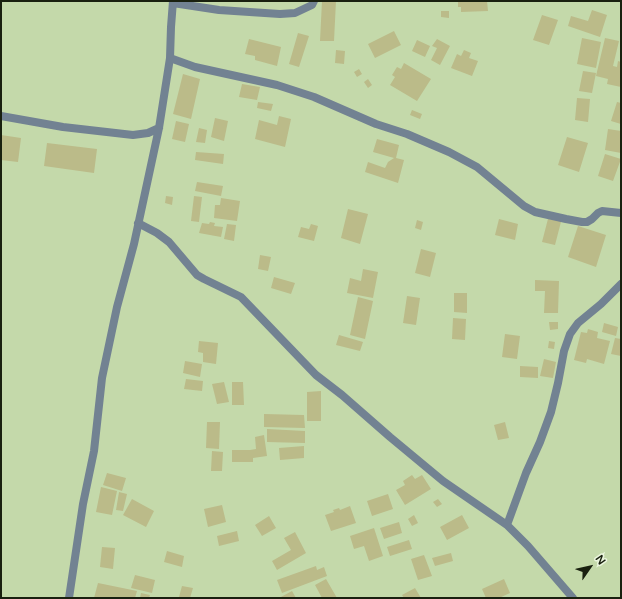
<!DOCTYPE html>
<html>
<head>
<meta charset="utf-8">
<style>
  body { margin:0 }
  #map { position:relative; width:622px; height:599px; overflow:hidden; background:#c4d9aa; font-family:"Varela Round",sans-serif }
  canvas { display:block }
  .frame { position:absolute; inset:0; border:2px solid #19200f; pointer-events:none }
  .north { position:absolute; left:570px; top:547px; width:40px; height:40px; -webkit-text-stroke:3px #ebf6de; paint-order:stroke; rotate:56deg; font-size:11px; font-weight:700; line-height:16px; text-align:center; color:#19200f }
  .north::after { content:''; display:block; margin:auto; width:14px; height:18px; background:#19200f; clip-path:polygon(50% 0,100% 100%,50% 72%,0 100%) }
</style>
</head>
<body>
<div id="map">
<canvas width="622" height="599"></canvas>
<div class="frame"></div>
<div class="north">N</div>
</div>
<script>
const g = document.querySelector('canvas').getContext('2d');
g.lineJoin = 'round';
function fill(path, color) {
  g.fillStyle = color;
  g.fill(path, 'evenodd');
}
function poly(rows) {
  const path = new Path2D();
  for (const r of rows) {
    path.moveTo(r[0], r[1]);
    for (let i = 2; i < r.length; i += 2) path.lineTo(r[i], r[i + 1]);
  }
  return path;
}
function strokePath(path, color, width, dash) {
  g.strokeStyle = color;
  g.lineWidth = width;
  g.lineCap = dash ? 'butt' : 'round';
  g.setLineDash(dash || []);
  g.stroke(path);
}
fill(poly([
  [322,1,336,1,334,41,320,41],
  [458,1,487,1,488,11,461,12,461,7,458,7],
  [592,10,607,15,600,37,568,26,571,16,588,21],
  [441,11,449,11,449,18,441,17],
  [542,15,558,20,549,45,533,40],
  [394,31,401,45,375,58,368,44],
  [298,33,309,36,299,67,289,64],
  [582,38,601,42,596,68,577,64],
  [605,38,619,41,613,66,617,67,618,61,621,62,621,87,607,84,608,79,596,76],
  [249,39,281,47,277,66,255,60,255,56,245,54],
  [437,39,450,46,440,65,431,60,437,48,432,46],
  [417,40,430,46,425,57,412,51],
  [336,50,345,51,344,64,335,63],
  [464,50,471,53,469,58,478,61,472,76,451,68,457,54,461,56],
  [404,63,431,79,417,101,390,85,395,77,392,75,397,67,401,69],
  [359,69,362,74,357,77,354,72],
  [583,71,596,73,592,93,579,91],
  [183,74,200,79,191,119,173,114],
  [368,79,372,85,368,88,364,82],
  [242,84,260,87,257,100,239,97],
  [577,98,590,99,588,122,575,120],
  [258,102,273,104,271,111,257,108],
  [617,102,621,103,621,124,611,121],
  [412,110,422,114,420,119,410,115],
  [279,116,291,119,285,147,255,139,259,120,277,125],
  [215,118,228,121,224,141,211,137],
  [176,121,189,124,185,142,172,139],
  [199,128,207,130,205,143,196,142],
  [608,129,621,131,621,153,605,150],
  [1,135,21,138,18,162,1,160],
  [567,137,588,143,579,172,558,165],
  [377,139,399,145,396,158,404,160,398,183,365,172,368,162,385,168,388,162,394,158,373,152],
  [47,143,97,149,94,173,44,166],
  [196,152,224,154,223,164,195,160],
  [605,154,621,159,613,181,598,176],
  [197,182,223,186,221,196,195,191],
  [166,196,173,197,172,205,165,203],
  [194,196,202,197,199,222,191,221],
  [221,198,240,201,237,221,214,218,215,205,220,205],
  [348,209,368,214,360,244,341,238],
  [549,215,562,218,555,245,542,242],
  [499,219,518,224,515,240,495,235],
  [417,220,423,222,421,230,415,228],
  [210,222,215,223,214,226,223,227,221,237,199,233,202,223,209,224],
  [227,224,236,225,234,241,224,239],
  [311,224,318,226,314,241,298,237,301,227,309,229],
  [578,226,606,235,596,267,568,257],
  [421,249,436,253,430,277,415,273],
  [260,255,271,257,268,271,258,269],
  [363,269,378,272,373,298,347,293,350,278,361,281],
  [274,277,295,283,291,294,271,288],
  [535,280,559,281,558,313,544,313,545,291,535,291],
  [454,293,467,293,467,313,454,312],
  [407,296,420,298,416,325,403,323],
  [358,297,373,301,365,339,350,335],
  [453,318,466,319,465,340,452,339],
  [549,322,558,322,558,329,550,330],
  [604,323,618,327,616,336,602,332],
  [588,329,598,332,597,338,610,341,604,364,587,359,586,363,574,360,581,332,587,333],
  [505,334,520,336,517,359,502,357],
  [339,335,363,342,360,351,336,345],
  [615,338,621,339,621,356,611,354],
  [199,341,218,343,216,364,203,362,203,353,198,352],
  [549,341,555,342,554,349,548,348],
  [544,359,556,362,553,378,540,376],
  [185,361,202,364,200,377,183,373],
  [520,366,538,367,538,378,520,377],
  [186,379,203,381,202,391,184,389],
  [224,382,229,402,217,404,212,384],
  [232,382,243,382,244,405,232,405],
  [321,391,321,421,307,421,307,392],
  [264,414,304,415,305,428,264,427],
  [207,422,220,422,219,449,206,448],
  [505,422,509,438,498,440,494,425],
  [267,429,305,431,305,443,267,442],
  [264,435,267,456,253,458,253,462,232,462,232,450,250,450,256,449,255,437],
  [304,446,304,458,280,460,279,448],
  [212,451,223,452,222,471,211,471],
  [107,473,126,478,122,491,103,485],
  [412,475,415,479,422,475,431,489,405,505,396,490,405,485,403,481],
  [101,487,117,491,112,515,96,512],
  [119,492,127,494,123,511,116,510],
  [388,494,393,509,372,516,367,501],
  [132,499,154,511,146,527,123,515],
  [438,499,442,504,437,507,433,502],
  [222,505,226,522,208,527,204,509],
  [350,506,356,523,331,531,325,515,334,512,333,510,339,508,340,510],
  [414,515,418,523,412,526,408,519],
  [462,515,469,528,447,540,440,527],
  [269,516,276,528,262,536,255,525],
  [399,522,402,533,384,539,380,528],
  [374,528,383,556,369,561,364,546,354,549,350,536],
  [237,531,239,541,219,546,217,536],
  [295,532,306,553,277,570,272,561,291,550,284,538],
  [409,540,412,549,390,556,387,547],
  [102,547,115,548,113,569,100,567],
  [167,551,184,556,182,567,164,562],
  [451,553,453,561,435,566,432,558],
  [424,555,432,576,418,580,411,559],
  [316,566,317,570,324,567,327,576,282,593,277,580],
  [135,575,155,580,152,593,131,588],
  [326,579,337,598,322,598,315,585],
  [504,579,510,593,499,598,486,598,482,589],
  [98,583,137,591,135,598,108,598,102,597,102,598,94,598],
  [182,586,193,588,190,598,184,598,179,597],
  [415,588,421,598,404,598,402,595],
  [292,591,296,598,279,598],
  [141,593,150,595,149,598,140,598]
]), '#bbbb89');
strokePath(poly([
  [173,3,219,10,280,14,295,13,312,5,314,1],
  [170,58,195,67,277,85,314,97,376,124,407,134,449,152,477,167,524,206,535,212,566,219,582,222,587,222,592,219,598,213,602,211,621,213],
  [1,116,63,127,133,135,148,133,159,128],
  [138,223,157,233,169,242,197,275,204,279,241,297,316,375,342,395,390,437,443,481,507,525,528,546,573,598],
  [507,525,526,473,540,442,551,412,558,383,564,351,570,334,578,323,601,304,621,284],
  [69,598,83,504,94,451,102,378,117,307,134,244,159,128,170,58,171,27,173,1]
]), '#728292', 8);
</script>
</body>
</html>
